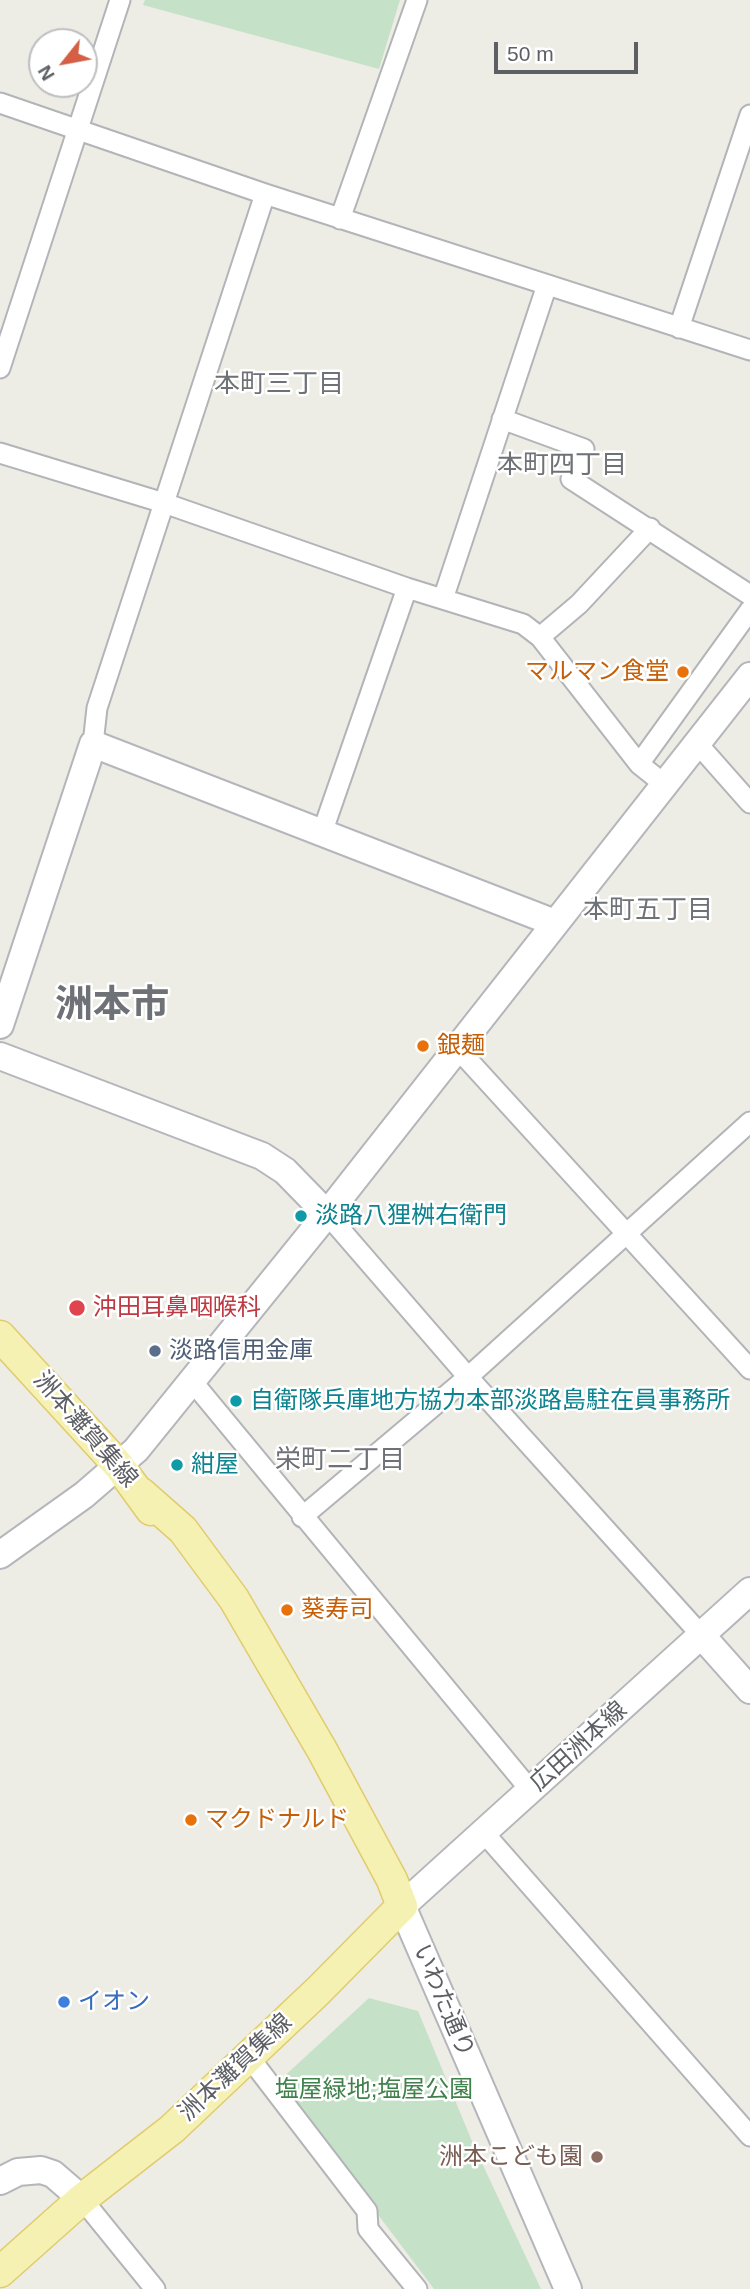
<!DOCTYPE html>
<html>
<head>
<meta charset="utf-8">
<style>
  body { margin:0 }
  #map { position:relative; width:750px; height:2289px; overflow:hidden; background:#edece5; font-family:Helvetica,sans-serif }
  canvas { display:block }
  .north { position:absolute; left:28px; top:28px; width:70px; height:70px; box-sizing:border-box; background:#fff; border:2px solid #bebfc1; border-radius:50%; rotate:239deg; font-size:19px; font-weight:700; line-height:28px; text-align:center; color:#5d5f64 }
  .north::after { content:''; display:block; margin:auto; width:24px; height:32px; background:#d45f45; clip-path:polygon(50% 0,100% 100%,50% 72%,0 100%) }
  .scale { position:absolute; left:494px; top:42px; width:144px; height:32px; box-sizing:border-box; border:4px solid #5d5f64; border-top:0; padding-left:9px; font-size:21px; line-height:24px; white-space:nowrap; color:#5d5f64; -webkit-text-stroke:5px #fff; paint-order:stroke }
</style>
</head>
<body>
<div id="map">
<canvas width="750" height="2289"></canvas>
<div class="north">N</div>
<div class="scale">50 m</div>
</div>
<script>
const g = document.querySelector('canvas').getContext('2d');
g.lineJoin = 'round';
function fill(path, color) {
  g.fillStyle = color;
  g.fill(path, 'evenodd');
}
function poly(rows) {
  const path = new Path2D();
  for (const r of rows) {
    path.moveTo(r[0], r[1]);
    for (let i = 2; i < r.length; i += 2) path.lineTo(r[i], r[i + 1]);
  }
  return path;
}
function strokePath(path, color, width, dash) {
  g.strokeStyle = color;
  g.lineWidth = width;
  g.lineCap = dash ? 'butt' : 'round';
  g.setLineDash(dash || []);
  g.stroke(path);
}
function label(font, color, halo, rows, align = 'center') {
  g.font = font + ' Helvetica,"Noto Sans JP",sans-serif';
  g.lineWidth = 5;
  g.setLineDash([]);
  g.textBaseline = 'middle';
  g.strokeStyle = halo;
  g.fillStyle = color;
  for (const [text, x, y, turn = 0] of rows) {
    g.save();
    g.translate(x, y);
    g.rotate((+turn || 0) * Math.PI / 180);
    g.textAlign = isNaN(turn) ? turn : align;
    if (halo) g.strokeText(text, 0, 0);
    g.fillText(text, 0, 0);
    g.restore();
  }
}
fill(poly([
  [145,0,400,0,379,69,143,5],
  [369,1998,418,2011,474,2146,541,2289,434,2289,278,2082]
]), '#c5e2c8');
const street = poly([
  [0,103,265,194,750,350],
  [340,219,417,0],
  [679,328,750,115],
  [0,368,120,0],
  [502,419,584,449,571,479,750,595],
  [0,453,164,503,407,588,523,624,540,637,639,764,664,784],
  [443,599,547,285],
  [540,637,579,604,650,528],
  [697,743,750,803],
  [93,744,97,708,265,194],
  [639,764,750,610],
  [322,833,407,588],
  [458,1049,750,1369],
  [327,1214,468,1377,702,1636],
  [192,1381,531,1791],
  [302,1517,468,1377,750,1122],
  [485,1834,750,2136],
  [249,2057,367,2211,368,2229,417,2289],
  [82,2199,155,2289]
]);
const secondary = poly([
  [0,1025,93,744,555,923],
  [0,1056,262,1156,285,1171,327,1214,136,1450,84,1495,0,1555],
  [327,1214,750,676],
  [702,1636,750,1690],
  [0,2181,18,2172,41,2170,53,2174,82,2199],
  [568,2289,402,1906,750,1591]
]);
const primary = poly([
  [0,1336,119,1466,151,1510],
  [0,2272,82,2199,172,2129,318,1991,402,1906,392,1880,322,1750,234,1599,183,1530,141,1493]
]);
strokePath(street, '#b2b4b8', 23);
strokePath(secondary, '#b4b6bb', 30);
strokePath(primary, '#e0cc6c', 33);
strokePath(street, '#fff', 19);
strokePath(secondary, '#fff', 26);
strokePath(primary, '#f5f1b3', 30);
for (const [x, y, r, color] of [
  [683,672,7,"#e8710a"],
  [423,1046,7,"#e8710a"],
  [301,1216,7,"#0f9aa8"],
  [77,1308,9,"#e0444e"],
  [155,1351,7,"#5c6f8a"],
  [236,1401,7,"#0f9aa8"],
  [177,1465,7,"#0f9aa8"],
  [287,1610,7,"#e8710a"],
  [191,1820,7,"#e8710a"],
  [64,2002,7,"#3f7fe0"],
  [597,2157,7,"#8d6e63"]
]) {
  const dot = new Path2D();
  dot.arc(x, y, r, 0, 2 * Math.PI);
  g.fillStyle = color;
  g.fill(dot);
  strokePath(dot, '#fff', 2.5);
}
label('24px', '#c56008', '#fff', [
  ["マルマン食堂",669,672,"right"],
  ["銀麺",437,1046],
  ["葵寿司",301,1610],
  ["マクドナルド",205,1820]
], 'left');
label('24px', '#0d838f', '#fff', [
  ["淡路八狸桝右衛門",315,1216],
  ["自衛隊兵庫地方協力本部淡路島駐在員事務所",250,1401],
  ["紺屋",191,1465]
], 'left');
label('24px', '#be3a42', '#fff', [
  ["沖田耳鼻咽喉科",93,1308]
], 'left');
label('24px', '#4e5e75', '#fff', [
  ["淡路信用金庫",169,1351]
], 'left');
label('24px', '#5d5f64', '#fff', [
  ["洲本灘賀集線",85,1430,49],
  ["広田洲本線",579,1747,-42],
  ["いわた通り",443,2001,67],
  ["洲本灘賀集線",236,2068,-43]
]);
label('24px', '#366cbe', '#fff', [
  ["イオン",78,2002]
], 'left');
label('24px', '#40804a', '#fff', [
  ["塩屋緑地;塩屋公園",374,2090]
]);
label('24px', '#785e54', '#fff', [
  ["洲本こども園",583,2157]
], 'right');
label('26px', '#6e7176', '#fff', [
  ["本町三丁目",279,385],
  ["本町四丁目",562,466],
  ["本町五丁目",648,911],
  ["栄町二丁目",340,1461]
]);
label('bold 38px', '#6e7176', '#fff', [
  ["洲本市",112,1007]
]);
</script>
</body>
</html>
